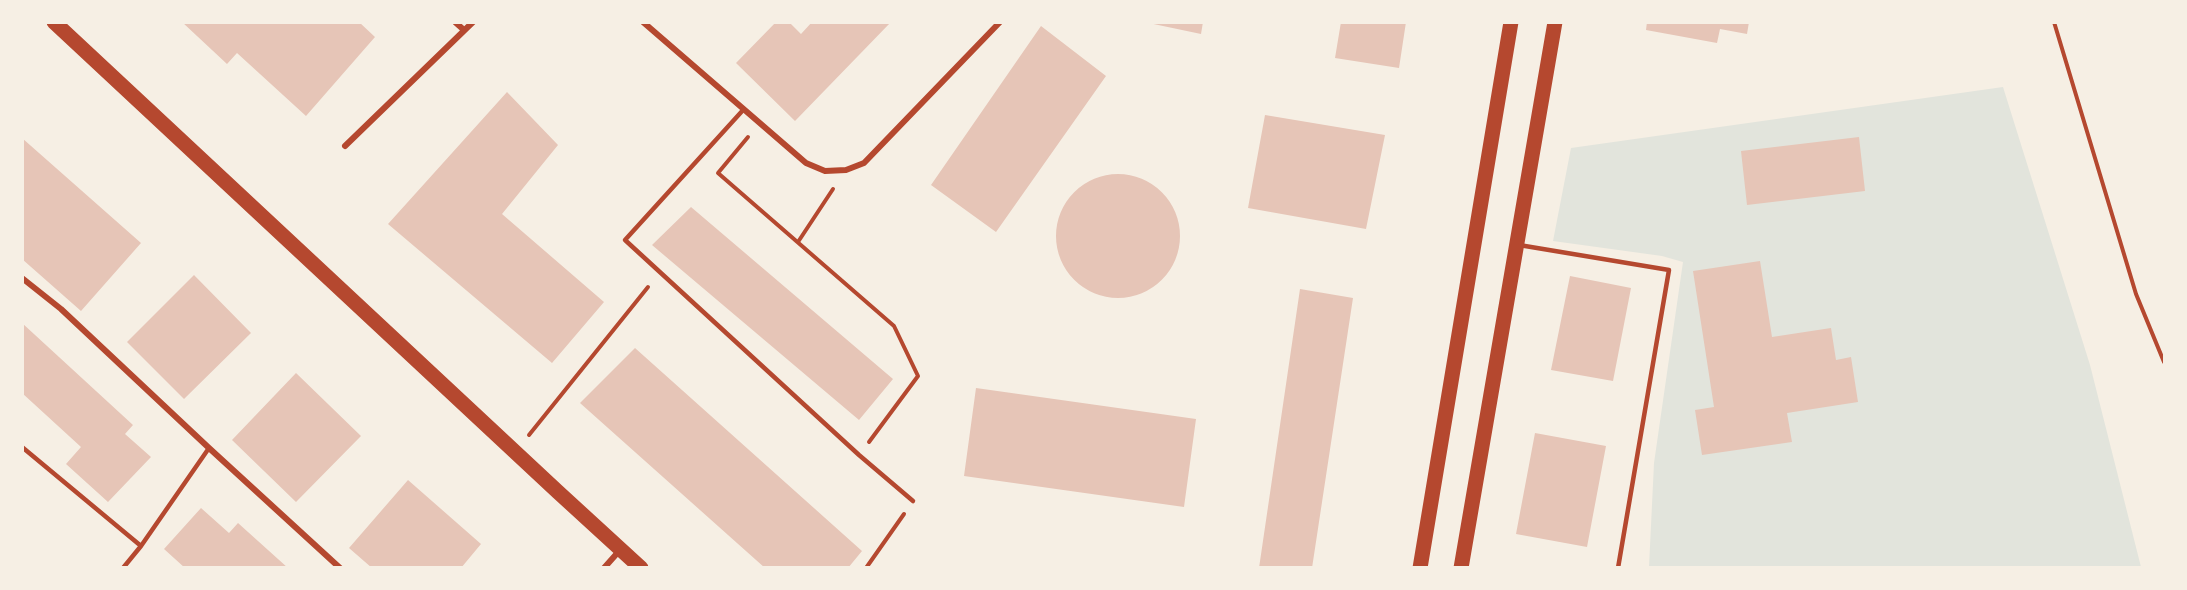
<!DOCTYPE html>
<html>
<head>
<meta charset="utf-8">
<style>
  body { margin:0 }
  #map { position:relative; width:2187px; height:590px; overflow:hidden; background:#f6efe4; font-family:"Asap Condensed",sans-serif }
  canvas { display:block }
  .frame { position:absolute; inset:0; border:24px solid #f6efe4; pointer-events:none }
</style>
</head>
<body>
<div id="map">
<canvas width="2187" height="590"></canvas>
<div class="frame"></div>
</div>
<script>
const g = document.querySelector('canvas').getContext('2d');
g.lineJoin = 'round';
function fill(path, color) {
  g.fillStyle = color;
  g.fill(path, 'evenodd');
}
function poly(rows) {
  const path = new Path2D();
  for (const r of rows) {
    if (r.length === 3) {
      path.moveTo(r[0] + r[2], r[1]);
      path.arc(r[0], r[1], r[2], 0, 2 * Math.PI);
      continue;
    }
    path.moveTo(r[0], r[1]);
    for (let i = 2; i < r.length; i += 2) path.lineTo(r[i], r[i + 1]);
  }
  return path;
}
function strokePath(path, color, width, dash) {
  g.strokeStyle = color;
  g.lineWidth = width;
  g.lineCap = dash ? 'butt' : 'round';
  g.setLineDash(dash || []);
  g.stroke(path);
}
fill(poly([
  [2003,87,2090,365,2141,567,1649,567,1654,463,1683,262,1662,256,1553,241,1571,148]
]), '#e2e4dc');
fill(poly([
  [182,22,359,22,375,37,306,116,237,53,227,64],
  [776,22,789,22,801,34,812,22,891,22,795,121,736,63],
  [1144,22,1203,22,1201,34],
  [1341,22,1406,22,1399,68,1335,58],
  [1647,22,1749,22,1747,34,1720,29,1717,43,1646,30],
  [1041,26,1106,76,996,232,931,185],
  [507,92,558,145,502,214,604,302,552,363,388,224],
  [1265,115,1385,135,1366,229,1248,208],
  [1859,137,1865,191,1747,205,1741,151],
  [22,138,141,243,81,311,22,259],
  [1118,236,62],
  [691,207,893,379,859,420,652,245],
  [1760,261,1772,337,1831,328,1836,360,1851,357,1858,402,1787,413,1792,442,1702,455,1695,410,1714,407,1693,271],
  [194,275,251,333,184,399,127,342],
  [1570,276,1631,288,1613,381,1551,370],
  [1300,289,1353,298,1312,568,1259,568],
  [22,323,133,425,125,434,151,457,108,502,66,464,81,447,22,393],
  [635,348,862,551,848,568,765,568,580,403],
  [296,373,361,436,296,502,232,440],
  [976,388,1196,419,1184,507,964,476],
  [1535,433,1606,446,1587,547,1516,534],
  [408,480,481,544,461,568,372,568,349,548],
  [201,508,229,533,238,523,288,568,185,568,164,549]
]), '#e6c5b7');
strokePath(poly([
  [2054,22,2136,294,2164,362],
  [748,137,718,173,894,326,918,376,869,442],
  [798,242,833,189],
  [529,435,648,287],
  [866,568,904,514]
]), '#b5482f', 4);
strokePath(poly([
  [744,109,625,240,859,455,913,501],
  [1519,245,1669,270,1618,568],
  [22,447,141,546],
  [123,568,141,546,209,448]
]), '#b5482f', 4.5);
strokePath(poly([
  [455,22,464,30],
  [643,22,806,163,825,171,846,170,864,163,1000,22],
  [345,146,473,22],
  [22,278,61,309,209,448,340,568],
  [604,568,620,550]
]), '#b5482f', 6);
strokePath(poly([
  [54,22,558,492,641,568],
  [1420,568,1511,22],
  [1461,568,1555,22]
]), '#b5482f', 15);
</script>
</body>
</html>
